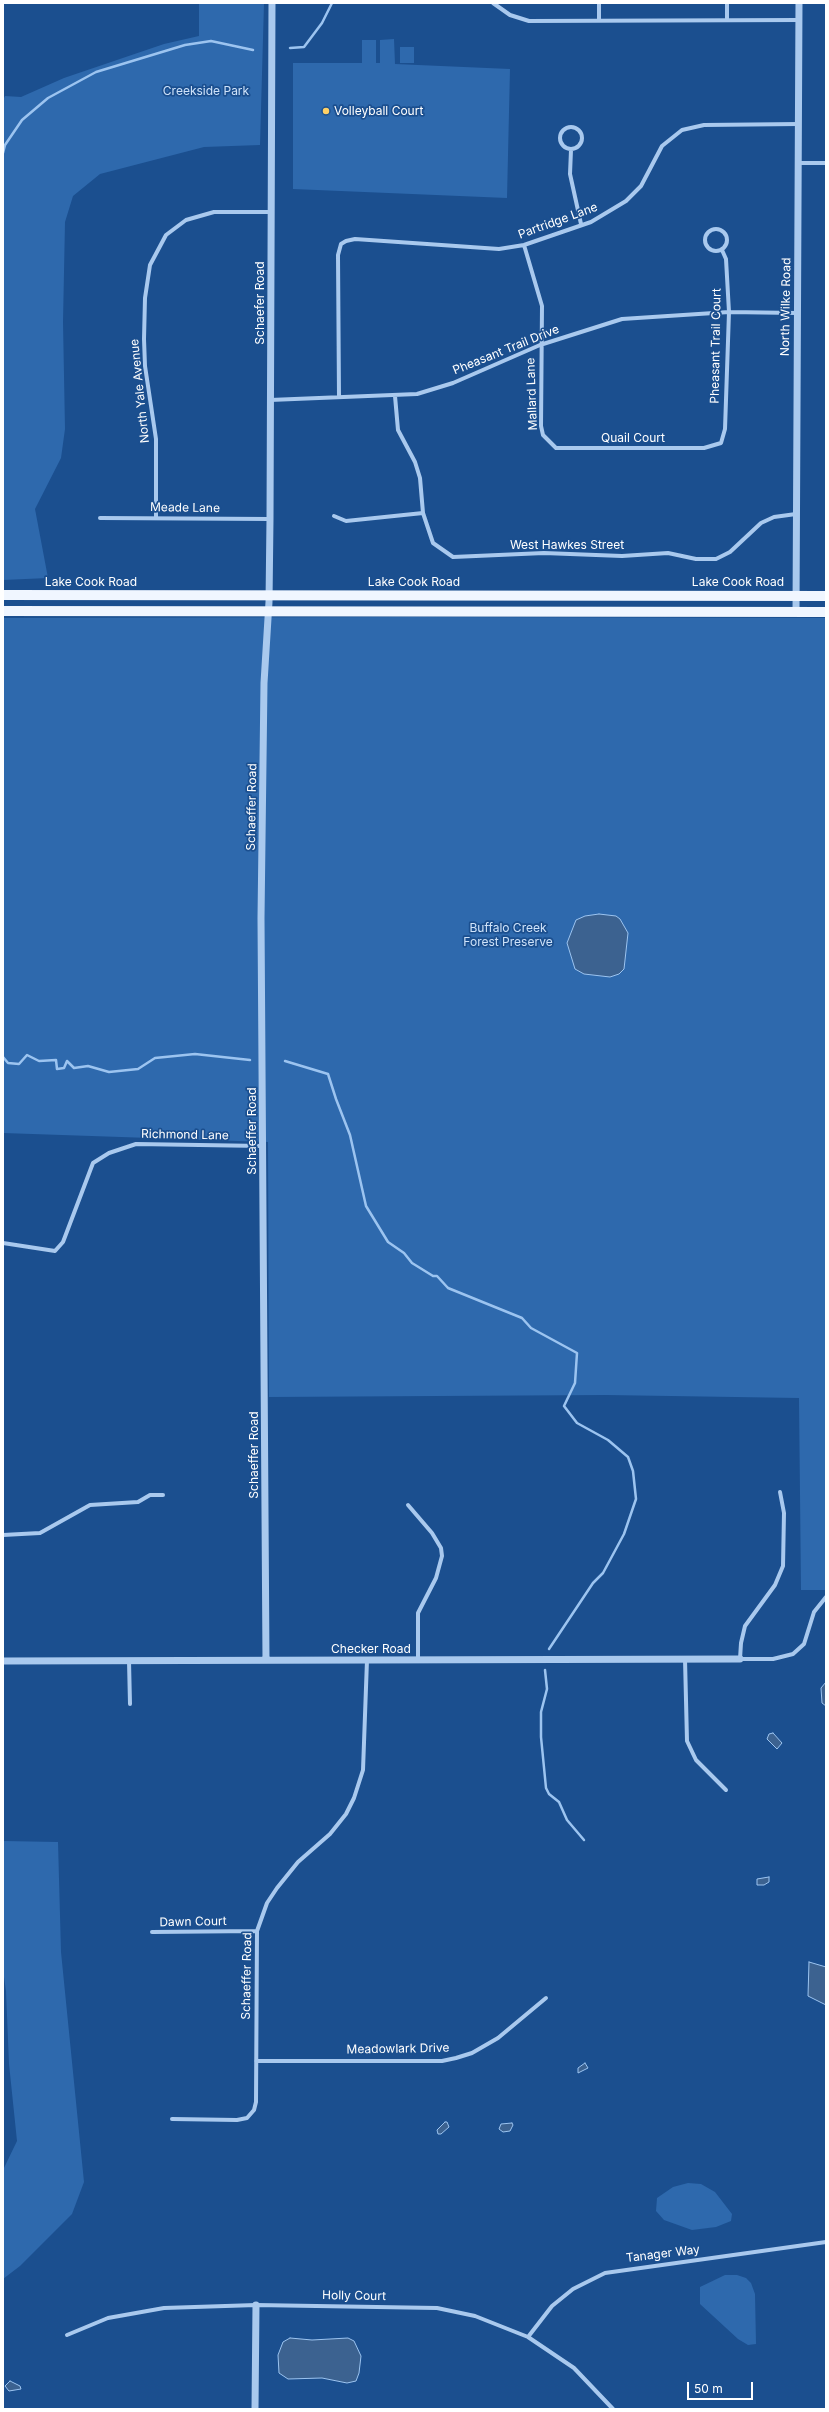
<!DOCTYPE html>
<html>
<head>
<meta charset="utf-8">
<style>
  body { margin:0 }
  #map { position:relative; width:829px; height:2412px; overflow:hidden; background:#1b4f8f; font-family:Inter,sans-serif }
  canvas { display:block }
  .frame { position:absolute; inset:0; border:4px solid #fff; pointer-events:none }
  .scale { position:absolute; left:687px; top:2382px; width:66px; height:18px; box-sizing:border-box; border:2px solid #fff; border-top:0; padding-left:5px; font-size:12px; line-height:14px; white-space:nowrap; color:#fff; -webkit-text-stroke:3px #1b4f8f; paint-order:stroke }
</style>
</head>
<body>
<div id="map">
<canvas width="829" height="2412"></canvas>
<div class="frame"></div>
<div class="scale">50 m</div>
</div>
<script>
const g = document.querySelector('canvas').getContext('2d');
g.lineJoin = 'round';
function fill(path, color) {
  g.fillStyle = color;
  g.fill(path, 'evenodd');
}
function poly(rows) {
  const path = new Path2D();
  for (const r of rows) {
    if (r.length === 3) {
      path.moveTo(r[0] + r[2], r[1]);
      path.arc(r[0], r[1], r[2], 0, 2 * Math.PI);
      continue;
    }
    path.moveTo(r[0], r[1]);
    for (let i = 2; i < r.length; i += 2) path.lineTo(r[i], r[i + 1]);
  }
  return path;
}
function strokePath(path, color, width, dash) {
  g.strokeStyle = color;
  g.lineWidth = width;
  g.lineCap = dash ? 'butt' : 'round';
  g.setLineDash(dash || []);
  g.stroke(path);
}
function label(font, color, halo, rows, align = 'center') {
  g.font = font + ' Inter,sans-serif';
  g.lineWidth = 3.5;
  g.setLineDash([]);
  g.textBaseline = 'middle';
  g.strokeStyle = halo;
  g.fillStyle = color;
  for (const [text, x, y, turn = 0] of rows) {
    g.save();
    g.translate(x, y);
    g.rotate((+turn || 0) * Math.PI / 180);
    g.textAlign = isNaN(turn) ? turn : align;
    if (halo) g.strokeText(text, 0, 0);
    g.fillText(text, 0, 0);
    g.restore();
  }
}
fill(poly([
  [199,3,264,3,260,145,204,147,100,174,73,196,65,222,63,322,65,429,61,458,35,509,48,578,3,580,3,100,5,96,21,97,64,78,164,44,199,36],
  [394,39,395,64,510,69,507,198,293,189,293,63,362,63,362,40,376,40,376,63,380,63,380,40],
  [400,47,414,47,414,63,400,63],
  [413,617,826,618,826,1590,801,1590,799,1398,606,1395,269,1397,268,1142,3,1133,3,618],
  [3,1841,58,1842,61,1952,84,2182,72,2214,20,2266,3,2279,3,2170,17,2141,9,2064,6,1991,3,1970],
  [688,2183,701,2184,715,2192,732,2214,731,2221,716,2227,692,2230,664,2220,656,2211,657,2198,673,2187],
  [725,2275,737,2275,746,2278,751,2283,755,2294,756,2344,748,2345,738,2339,700,2304,700,2287]
]), '#2e69ad');
const water = poly([
  [599,914,616,916,620,919,628,933,624,969,619,974,610,977,584,974,575,969,567,943,576,920,585,916,599,914],
  [826,1682,826,1706,822,1703,821,1688,826,1682],
  [773,1733,782,1743,777,1749,767,1739,769,1734,773,1733],
  [769,1877,769,1882,764,1885,757,1885,757,1879,769,1877],
  [809,1962,826,1967,826,2005,808,1996,809,1962],
  [585,2063,588,2068,578,2073,578,2068,585,2063],
  [445,2122,447,2122,449,2127,441,2134,438,2134,437,2130,445,2122],
  [512,2123,513,2125,510,2131,503,2132,499,2129,501,2124,512,2123],
  [290,2338,312,2340,348,2338,354,2341,361,2356,359,2373,356,2381,347,2383,322,2378,288,2379,279,2373,278,2355,283,2342,290,2338],
  [10,2381,20,2386,21,2389,9,2391,5,2386,10,2381]
]);
fill(water, '#3c6290');
strokePath(water, '#9cc4f0', 1);
strokePath(poly([
  [290,48,304,47,322,23,332,3],
  [3,153,5,145,22,120,48,98,96,72,185,45,211,41,253,50],
  [3,1057,8,1063,19,1064,27,1055,39,1061,56,1060,57,1069,64,1068,67,1061,74,1068,88,1066,109,1072,138,1069,155,1058,195,1054,250,1060],
  [285,1061,328,1074,336,1099,350,1135,366,1206,388,1242,404,1253,412,1263,433,1276,437,1276,448,1288,522,1318,531,1328,577,1353,575,1383,564,1406,577,1423,608,1440,628,1457,633,1471,636,1499,624,1534,603,1573,593,1583,549,1649],
  [545,1670,547,1689,541,1712,541,1737,546,1788,549,1794,559,1802,567,1820,584,1840]
]), '#9cc4f0', 2.5);
strokePath(poly([
  [493,3,510,15,529,21,799,20],
  [727,3,727,20],
  [599,20,599,3],
  [571,138,11],
  [571,150,570,174,581,224],
  [799,163,826,163],
  [716,240,11],
  [524,245,542,306,541,426,543,435,556,448,704,448,721,443,725,429,729,312,726,259,722,250],
  [395,396,398,430,415,462,420,478,423,513,433,543,453,557,544,553,622,556,668,553,696,559,716,559,730,552,761,523,774,517,796,514],
  [339,397,338,255,341,244,346,241,355,239,499,249,524,245,591,222,626,201,641,186,662,146,682,130,704,125,799,124],
  [270,400,417,394,453,383,540,345,622,319,729,312,796,313],
  [334,516,346,521,423,513],
  [156,517,156,439,145,366,144,339,145,298,150,265,166,235,186,220,214,212,272,212],
  [100,518,270,519],
  [3,1243,55,1251,63,1242,93,1163,109,1153,136,1144,263,1146],
  [780,1492,784,1513,783,1566,775,1585,745,1626,741,1643,740,1659,773,1659,793,1654,804,1644,814,1612,826,1597],
  [408,1505,432,1533,441,1548,442,1556,436,1578,418,1613,418,1660],
  [3,1535,40,1533,90,1505,138,1502,150,1495,163,1495],
  [685,1659,687,1741,696,1760,726,1790],
  [129,1661,130,1704],
  [152,1932,257,1931],
  [256,2061,442,2061,456,2058,472,2053,498,2038,546,1998],
  [172,2119,237,2120,247,2118,254,2110,256,2102,257,1931,267,1903,277,1888,298,1862,330,1834,346,1814,354,1798,363,1770,367,1660],
  [67,2335,108,2318,164,2308,256,2305,437,2308,475,2316,528,2337,574,2368,613,2409],
  [528,2337,552,2306,573,2289,605,2273,826,2242]
]), '#a9c9ee', 4);
strokePath(poly([
  [796,611,799,3],
  [266,1660,261,918,264,683,269,602,270,519,272,3],
  [3,1661,740,1659],
  [255,2409,256,2305]
]), '#a9c9ee', 7);
strokePath(poly([
  [3,595,826,596],
  [3,611,826,612]
]), '#f0f6ff', 10);
for (const [x, y, r, color] of [
  [326,111,4,"#ffd166"]
]) {
  const dot = new Path2D();
  dot.arc(x, y, r, 0, 2 * Math.PI);
  g.fillStyle = color;
  g.fill(dot);
  strokePath(dot, '#1b4f8f', 1.5);
}
label('12px', '#cfe3fa', '#1b4f8f', [
  ["Creekside Park",206,91],
  ["Buffalo Creek",508,928],
  ["Forest Preserve",508,942]
]);
label('12px', '#fff', '#1b4f8f', [
  ["Volleyball Court",334,111]
], 'left');
label('12px', '#fff', '#1b4f8f', [
  ["Partridge Lane",558,221,-20],
  ["Schaefer Road",260,303,-90],
  ["North Wilke Road",786,307,-89],
  ["Pheasant Trail Court",716,346,-89],
  ["Pheasant Trail Drive",506,350,-22],
  ["North Yale Avenue",140,391,-96],
  ["Mallard Lane",532,394,-92],
  ["Quail Court",633,438],
  ["Meade Lane",185,508,1],
  ["West Hawkes Street",567,545],
  ["Lake Cook Road",91,582],
  ["Lake Cook Road",414,582],
  ["Lake Cook Road",738,582],
  ["Schaeffer Road",252,807,-89],
  ["Schaeffer Road",252,1131,-90],
  ["Richmond Lane",185,1135,1],
  ["Schaeffer Road",254,1455,-90],
  ["Checker Road",371,1649],
  ["Dawn Court",193,1922,-1],
  ["Schaeffer Road",247,1976,-89],
  ["Meadowlark Drive",398,2049,-1],
  ["Tanager Way",663,2254,-7],
  ["Holly Court",354,2296,1]
]);
</script>
</body>
</html>
